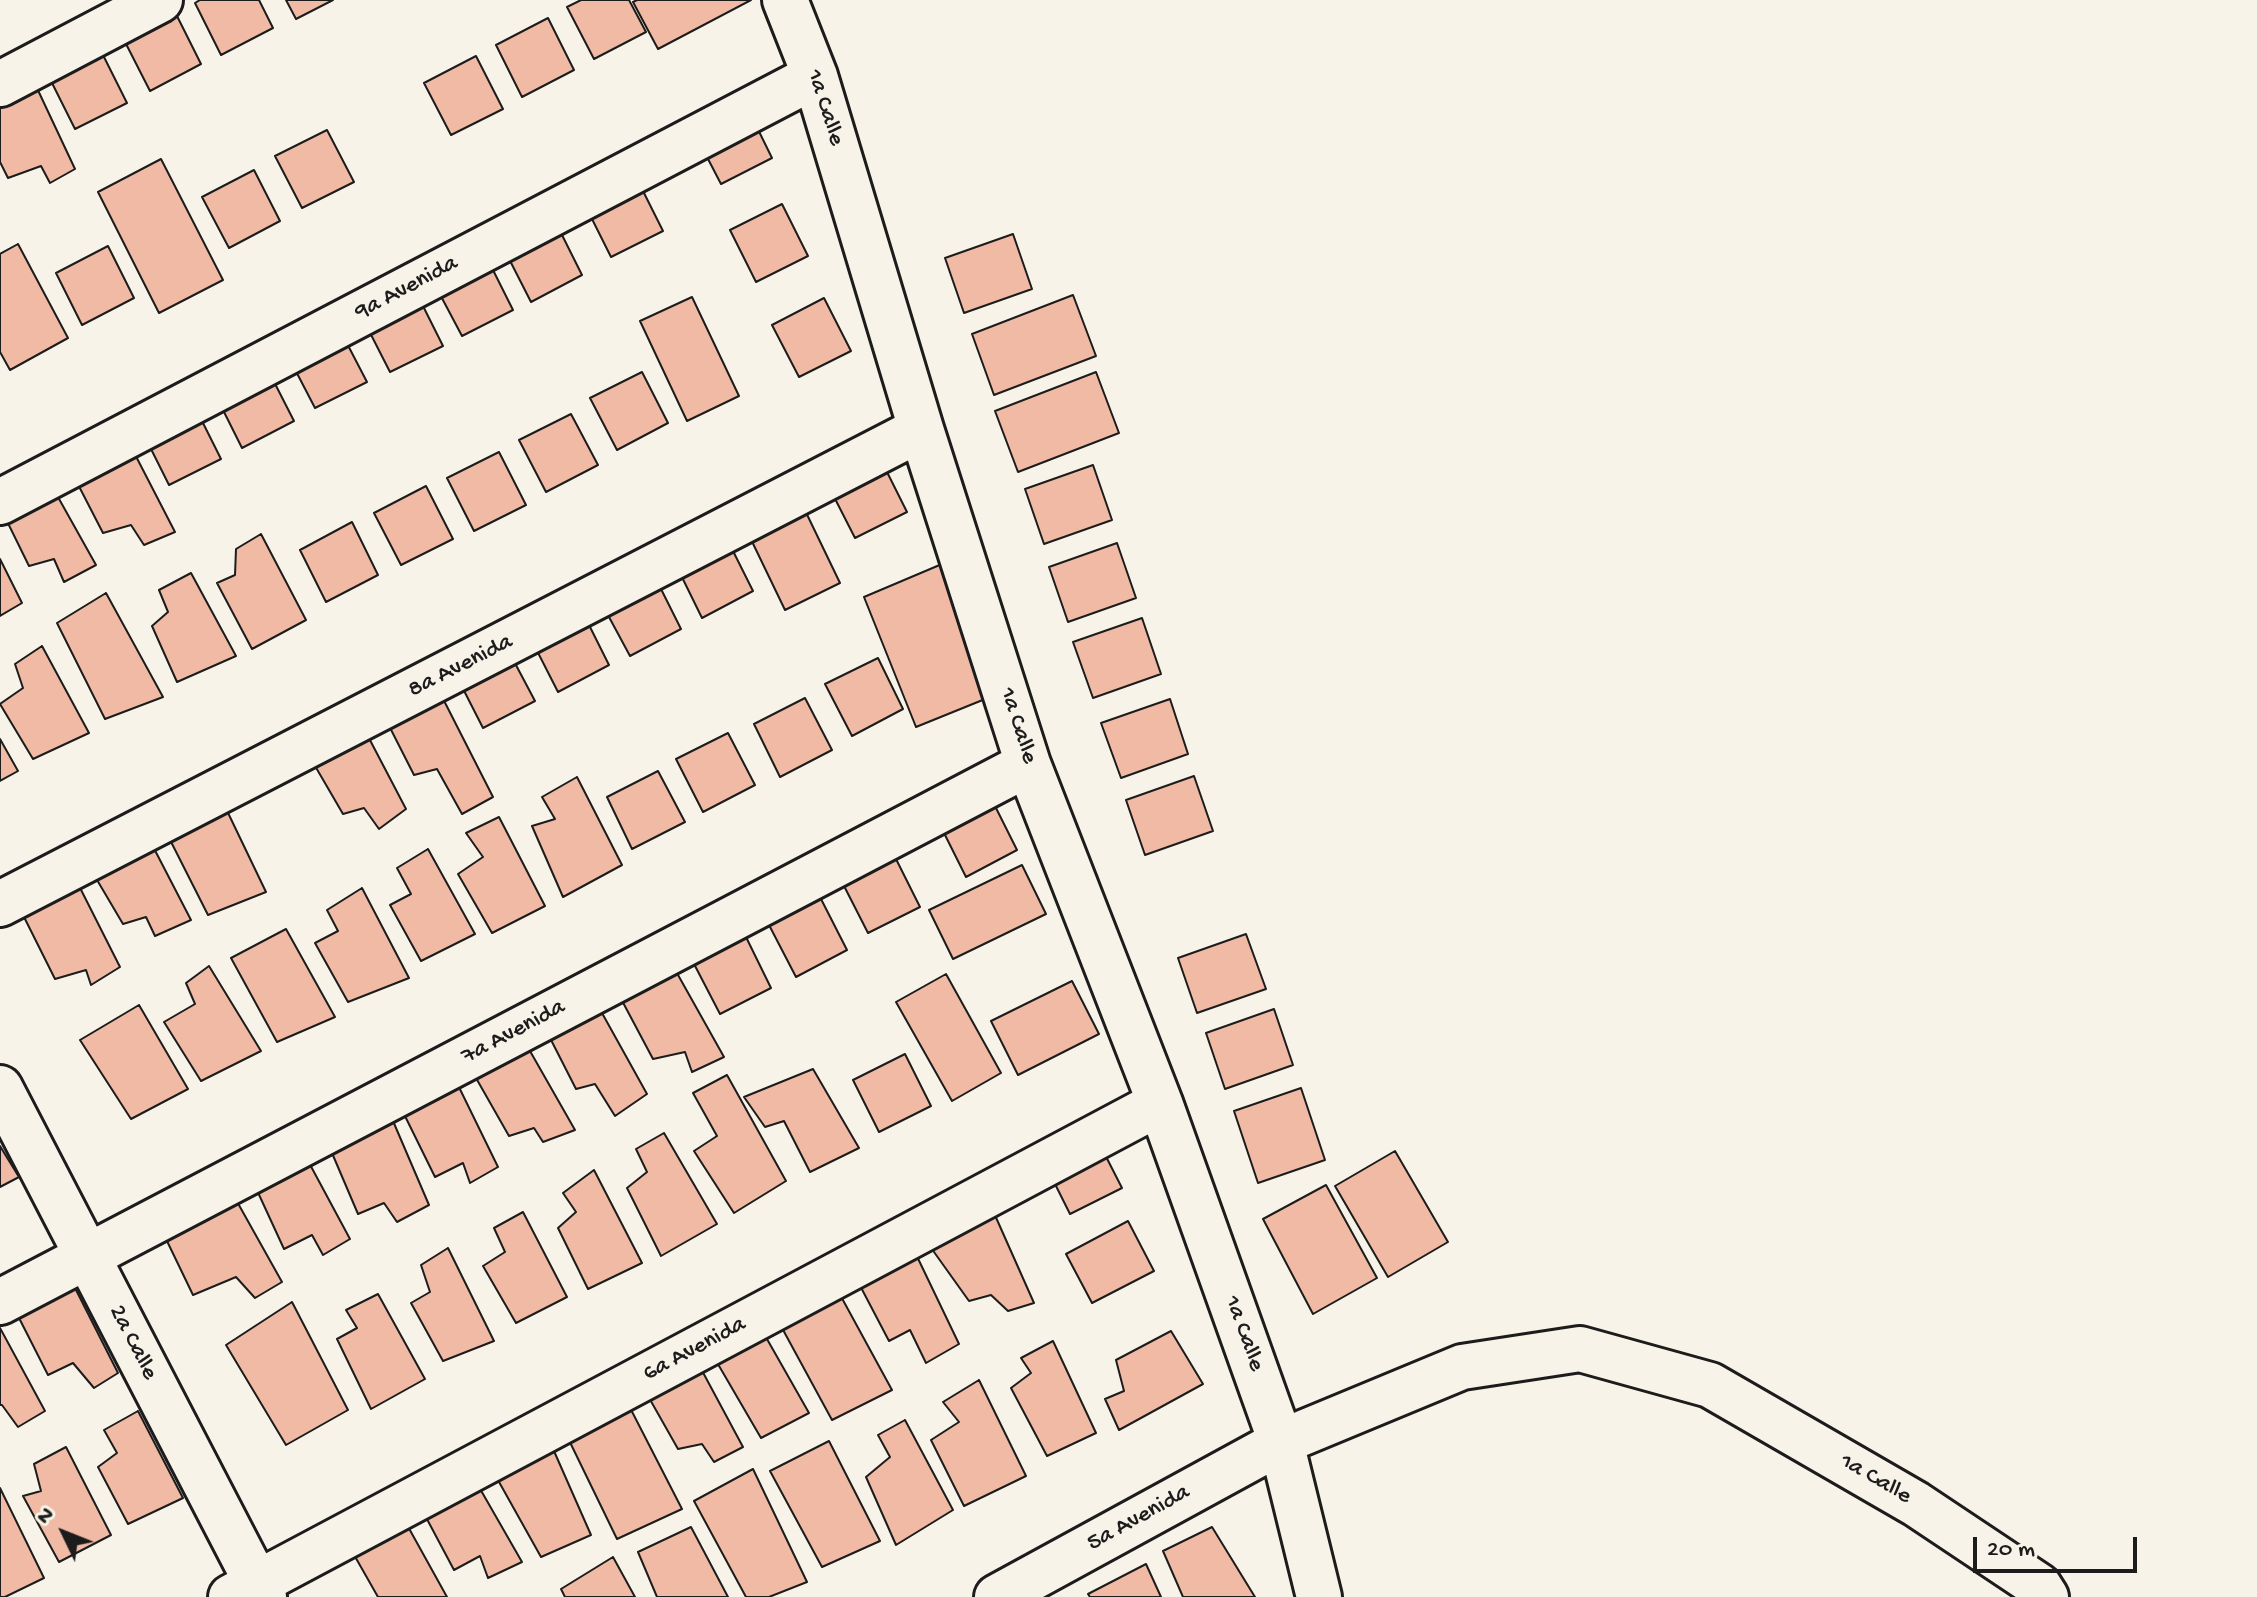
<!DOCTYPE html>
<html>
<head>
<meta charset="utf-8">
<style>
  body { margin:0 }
  #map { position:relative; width:2257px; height:1597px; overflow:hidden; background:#f7f3e8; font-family:"Gochi Hand",sans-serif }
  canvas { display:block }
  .north { position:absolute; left:24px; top:1493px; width:80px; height:80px; -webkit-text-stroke:6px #f7f3e8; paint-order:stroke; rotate:313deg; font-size:22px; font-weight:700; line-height:32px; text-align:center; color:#1c1c1c }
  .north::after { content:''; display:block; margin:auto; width:28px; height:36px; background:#1c1c1c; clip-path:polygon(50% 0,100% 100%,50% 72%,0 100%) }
  .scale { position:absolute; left:1973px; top:1537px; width:164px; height:36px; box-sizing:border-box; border:4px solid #1c1c1c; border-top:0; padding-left:10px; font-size:24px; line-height:28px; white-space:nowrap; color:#1c1c1c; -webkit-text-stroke:6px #f7f3e8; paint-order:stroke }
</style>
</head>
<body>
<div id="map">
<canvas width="2257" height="1597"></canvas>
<div class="north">N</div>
<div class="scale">20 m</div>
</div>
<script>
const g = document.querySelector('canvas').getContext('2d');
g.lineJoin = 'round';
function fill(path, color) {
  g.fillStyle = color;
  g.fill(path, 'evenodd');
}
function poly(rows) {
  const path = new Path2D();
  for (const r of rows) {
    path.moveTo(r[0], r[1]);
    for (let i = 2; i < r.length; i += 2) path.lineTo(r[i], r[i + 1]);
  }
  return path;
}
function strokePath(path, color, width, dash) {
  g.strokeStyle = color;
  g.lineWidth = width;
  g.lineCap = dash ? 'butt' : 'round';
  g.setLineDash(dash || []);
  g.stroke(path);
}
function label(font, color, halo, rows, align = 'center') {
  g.font = font + ' "Gochi Hand",sans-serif';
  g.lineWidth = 8;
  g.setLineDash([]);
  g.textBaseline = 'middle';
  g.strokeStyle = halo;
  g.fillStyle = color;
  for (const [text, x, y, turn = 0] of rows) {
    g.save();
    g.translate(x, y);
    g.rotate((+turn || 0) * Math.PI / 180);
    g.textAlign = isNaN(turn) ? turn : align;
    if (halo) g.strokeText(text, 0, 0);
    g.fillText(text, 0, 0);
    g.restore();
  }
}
const building = poly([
  [200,0,259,0,273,28,221,55,195,3,200,0],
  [286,0,333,0,296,19,286,0],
  [581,0,629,0,646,32,594,59,567,7,581,0],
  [637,0,751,0,658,49,633,2,637,0],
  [175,12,201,64,150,91,123,38,175,12],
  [548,18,574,70,522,97,496,45,548,18],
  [101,51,127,103,75,129,49,77,101,51],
  [476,56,503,109,451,135,424,83,476,56],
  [36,86,75,169,50,183,41,166,8,178,0,162,0,104,36,86],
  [746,105,772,158,721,184,694,132,746,105],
  [327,130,354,182,302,208,275,156,327,130],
  [161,159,223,280,159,313,98,192,161,159],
  [254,170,280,221,229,248,202,197,254,170],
  [637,179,663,231,611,257,585,205,637,179],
  [782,204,808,256,756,282,730,230,782,204],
  [556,223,582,275,531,302,504,249,556,223],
  [1013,234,1032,289,964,313,945,258,1013,234],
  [18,244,68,338,10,370,0,352,0,254,18,244],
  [108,246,134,298,82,325,56,273,108,246],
  [487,258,513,310,462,336,435,285,487,258],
  [417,294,443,346,390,372,364,321,417,294],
  [1073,295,1096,356,994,395,972,334,1073,295],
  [692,297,739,396,687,421,640,321,692,297],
  [824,298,851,351,799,377,772,325,824,298],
  [340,330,367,382,315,408,288,356,340,330],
  [268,370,294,421,242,448,216,396,268,370],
  [642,372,668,423,617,450,590,398,642,372],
  [1096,372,1119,433,1018,472,995,411,1096,372],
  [195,407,221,459,169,485,143,433,195,407],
  [571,414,598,465,546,492,519,440,571,414],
  [126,437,175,532,144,545,131,525,103,533,69,467,126,437],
  [499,452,526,505,474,531,447,478,499,452],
  [881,460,907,512,855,538,829,487,881,460],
  [1093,465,1112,520,1044,544,1025,489,1093,465],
  [49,481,96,565,64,582,54,559,29,566,0,507,49,481],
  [426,486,453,539,401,565,374,513,426,486],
  [800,500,840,583,785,610,745,527,800,500],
  [352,522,378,575,326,602,300,550,352,522],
  [261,534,306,620,252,649,217,583,235,575,236,549,261,534],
  [727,539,753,591,702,618,676,565,727,539],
  [1117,543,1136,598,1068,622,1049,567,1117,543],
  [0,559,22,603,0,616,0,559],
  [942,564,995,695,916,727,864,597,942,564],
  [191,573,236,656,177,682,152,626,168,612,159,590,191,573],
  [655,577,681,629,630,656,602,604,655,577],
  [106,593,163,697,105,719,57,623,106,593],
  [583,613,609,665,558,692,531,639,583,613],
  [1142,618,1161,674,1093,698,1073,642,1142,618],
  [42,646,89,733,33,759,0,704,23,688,15,664,42,646],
  [508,650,535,701,483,728,457,677,508,650],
  [878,658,903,709,852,736,825,684,878,658],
  [435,683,493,797,462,814,437,769,414,775,382,712,435,683],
  [805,698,832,750,780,777,754,724,805,698],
  [1170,699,1188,754,1121,778,1101,723,1170,699],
  [360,721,406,809,379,829,364,808,343,814,304,747,360,721],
  [728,733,755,785,703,812,676,759,728,733],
  [0,739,18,771,0,781,0,739],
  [658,771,685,822,632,849,607,797,658,771],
  [1194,776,1213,831,1145,855,1126,800,1194,776],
  [577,777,622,865,563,897,532,826,555,819,542,797,577,777],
  [218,792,266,892,208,915,162,824,218,792],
  [991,798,1017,850,966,877,940,825,991,798],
  [499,817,545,906,492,933,458,874,483,857,466,833,499,817],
  [146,833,191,920,155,936,146,917,123,924,87,863,146,833],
  [428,849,475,934,421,961,390,905,411,894,397,868,428,849],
  [894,855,920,907,868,933,842,882,894,855],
  [1022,865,1046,914,953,959,929,910,1022,865],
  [71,870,120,967,91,985,86,970,55,979,16,901,71,870],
  [362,888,409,978,348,1002,315,943,338,931,327,910,362,888],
  [821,899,847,950,796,977,769,925,821,899],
  [286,929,335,1017,277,1042,231,958,286,929],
  [1246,934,1266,989,1197,1013,1178,958,1246,934],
  [745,935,771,988,720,1014,693,962,745,935],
  [209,966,261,1051,201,1081,164,1022,195,1004,186,983,209,966],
  [673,966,724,1057,692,1072,685,1052,653,1059,619,995,673,966],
  [946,974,1001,1073,952,1101,896,1002,946,974],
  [1072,981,1099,1034,1018,1075,991,1021,1072,981],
  [597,1004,647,1094,615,1116,595,1084,576,1089,549,1036,597,1004],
  [139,1005,188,1089,131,1119,80,1040,139,1005],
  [1274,1009,1293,1065,1225,1089,1206,1033,1274,1009],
  [526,1044,575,1130,543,1142,534,1128,509,1136,476,1078,526,1044],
  [905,1054,931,1106,879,1132,853,1080,905,1054],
  [813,1069,859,1148,810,1172,784,1121,765,1127,744,1097,813,1069],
  [727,1075,786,1181,734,1213,694,1151,717,1136,693,1093,727,1075],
  [455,1079,498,1167,470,1183,463,1163,435,1177,402,1110,455,1079],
  [1301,1088,1325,1160,1258,1183,1234,1111,1301,1088],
  [390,1114,429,1205,397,1222,384,1203,358,1214,329,1146,390,1114],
  [664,1133,717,1224,661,1256,627,1188,647,1172,636,1149,664,1133],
  [1095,1135,1122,1188,1070,1214,1044,1162,1095,1135],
  [0,1146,19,1177,0,1187,0,1146],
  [1395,1151,1448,1242,1388,1277,1335,1186,1395,1151],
  [307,1159,350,1239,323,1255,312,1235,284,1249,255,1186,307,1159],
  [594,1170,642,1263,588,1289,558,1228,576,1212,563,1193,594,1170],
  [1326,1185,1377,1278,1313,1314,1263,1219,1326,1185],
  [235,1198,282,1282,255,1298,236,1277,193,1295,166,1239,235,1198],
  [523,1212,567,1297,516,1323,483,1266,505,1252,494,1228,523,1212],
  [994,1213,1034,1303,1008,1311,991,1295,969,1301,929,1245,994,1213],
  [1128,1221,1154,1271,1092,1303,1066,1254,1128,1221],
  [912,1246,959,1344,926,1363,910,1330,889,1341,856,1278,912,1246],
  [448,1248,494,1341,443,1361,411,1303,430,1292,421,1265,448,1248],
  [72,1282,118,1373,94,1388,73,1363,48,1375,17,1314,72,1282],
  [838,1291,892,1390,832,1420,782,1328,838,1291],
  [378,1294,425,1379,371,1409,337,1339,357,1328,346,1310,378,1294],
  [292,1302,348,1410,286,1445,226,1345,292,1302],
  [0,1328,45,1411,18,1427,2,1405,0,1405,0,1328],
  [1171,1331,1203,1384,1119,1430,1105,1399,1124,1391,1116,1360,1171,1331],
  [763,1332,809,1413,761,1438,715,1359,763,1332],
  [1053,1341,1096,1433,1047,1456,1011,1388,1031,1373,1021,1358,1053,1341],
  [699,1365,743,1447,714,1462,702,1444,678,1449,648,1396,699,1365],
  [979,1380,1026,1476,964,1506,931,1440,959,1422,943,1402,979,1380],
  [625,1398,682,1509,617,1539,565,1432,625,1398],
  [138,1411,183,1498,128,1524,98,1467,117,1453,104,1430,138,1411],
  [905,1420,953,1510,896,1545,866,1477,890,1457,878,1435,905,1420],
  [829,1441,880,1541,822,1567,770,1471,829,1441],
  [550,1442,591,1535,541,1557,494,1473,550,1442],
  [66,1447,111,1535,59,1562,23,1496,41,1491,34,1464,66,1447],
  [753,1469,807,1582,769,1597,746,1597,694,1501,753,1469],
  [475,1480,522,1562,488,1578,480,1556,454,1570,420,1506,475,1480],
  [0,1488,44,1578,5,1597,0,1597,0,1488],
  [401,1514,447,1597,378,1597,349,1546,401,1514],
  [691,1527,728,1597,657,1597,638,1552,691,1527],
  [1212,1527,1255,1597,1183,1597,1163,1551,1212,1527],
  [613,1557,635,1597,565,1597,561,1589,613,1557],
  [1146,1564,1161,1597,1090,1597,1088,1594,1146,1564]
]);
fill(building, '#f0baa5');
strokePath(building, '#1c1c1c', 2);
const minor = poly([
  [785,0,815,76,921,429,1028,764,1160,1103,1281,1442,1319,1597],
  [0,84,160,0],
  [0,502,815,76],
  [0,904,921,429],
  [0,1088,264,1597],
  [0,1302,1028,764],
  [231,1597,1160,1103],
  [997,1597,1281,1442,1462,1367,1580,1349,1710,1385,1916,1504,2039,1586,2046,1597]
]);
strokePath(minor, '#1c1c1c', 50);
strokePath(minor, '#f7f3e8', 44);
label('24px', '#1c1c1c', '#f7f3e8', [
  ["1a Calle",824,108,72],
  ["9a Avenida",407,289,-28],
  ["8a Avenida",461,667,-27],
  ["1a Calle",1017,726,72],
  ["7a Avenida",514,1033,-28],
  ["1a Calle",1243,1334,70],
  ["2a Calle",132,1343,63],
  ["6a Avenida",695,1350,-28],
  ["1a Calle",1875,1480,30],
  ["5a Avenida",1139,1519,-29]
]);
</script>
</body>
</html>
